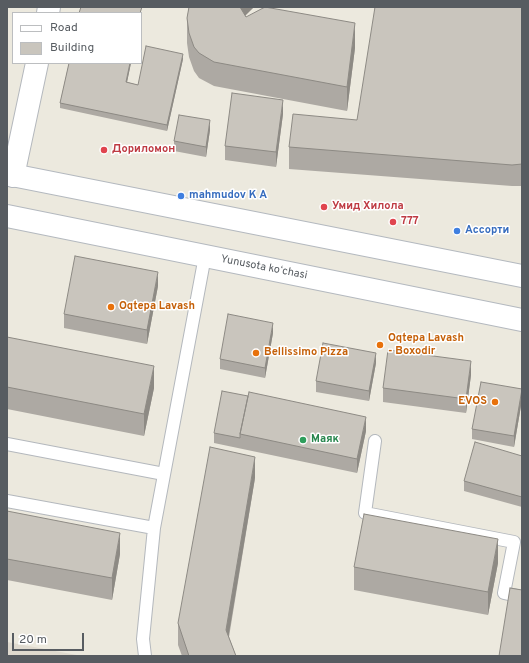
<!DOCTYPE html>
<html>
<head>
<meta charset="utf-8">
<style>
  body { margin:0 }
  #map { position:relative; width:529px; height:663px; overflow:hidden; background:#ece9de; font-family:Overpass,sans-serif }
  canvas { display:block }
  .frame { position:absolute; inset:0; border:8px solid #575c61; pointer-events:none }
  .legend { position:absolute; left:12px; top:12px; width:130px; height:52px; box-sizing:border-box; background:#fff; border:1px solid #bcbec0; margin:0; padding:5px 7px; list-style:none; font-size:12px; color:#575c61 }
  .legend li { display:flex; align-items:center; gap:8px; height:20px }
  .legend b { width:20px; border:1px solid #bcbec0 }
  .scale { position:absolute; left:12px; top:633px; width:72px; height:18px; box-sizing:border-box; border:2px solid #575c61; border-top:0; padding-left:5px; font-size:12px; line-height:14px; white-space:nowrap; color:#575c61; -webkit-text-stroke:3px #fff; paint-order:stroke }
</style>
</head>
<body>
<div id="map">
<canvas width="529" height="663"></canvas>
<div class="frame"></div>
<ul class="legend">
<li><b style="height:5px;background:#fff"></b>Road</li>
<li><b style="height:11px;background:#c9c5bd"></b>Building</li>
</ul>
<div class="scale">20 m</div>
</div>
<script>
const g = document.querySelector('canvas').getContext('2d');
g.lineJoin = 'round';
function fill(path, color) {
  g.fillStyle = color;
  g.fill(path, 'evenodd');
}
function poly(rows) {
  const path = new Path2D();
  for (const r of rows) {
    path.moveTo(r[0], r[1]);
    for (let i = 2; i < r.length; i += 2) path.lineTo(r[i], r[i + 1]);
  }
  return path;
}
function strokePath(path, color, width, dash) {
  g.strokeStyle = color;
  g.lineWidth = width;
  g.lineCap = dash ? 'butt' : 'round';
  g.setLineDash(dash || []);
  g.stroke(path);
}
function label(font, color, halo, rows, align = 'center') {
  g.font = font + ' Overpass,sans-serif';
  g.lineWidth = 3;
  g.setLineDash([]);
  g.textBaseline = 'middle';
  g.strokeStyle = halo;
  g.fillStyle = color;
  for (const [text, x, y, turn = 0] of rows) {
    g.save();
    g.translate(x, y);
    g.rotate((+turn || 0) * Math.PI / 180);
    g.textAlign = isNaN(turn) ? turn : align;
    if (halo) g.strokeText(text, 0, 0);
    g.fillText(text, 0, 0);
    g.restore();
  }
}
fill(poly([
  [7,642,82,656,7,656]
]), '#dfdacf');
const service = poly([
  [375,441,365,513,514,542,504,593,522,597],
  [7,444,164,474],
  [7,501,154,528,205,256],
  [145,656,143,639,154,528]
]);
const minor = poly([
  [48,13,49,7],
  [13,176,37,63]
]);
const secondary = poly([
  [7,174,522,276],
  [7,216,522,320]
]);
strokePath(service, '#b4b8bd', 14);
strokePath(minor, '#b4b8bd', 24);
strokePath(secondary, '#b4b9bf', 24);
strokePath(service, '#fff', 12);
strokePath(minor, '#fff', 22);
strokePath(secondary, '#fff', 22);
fill(poly([
  [189,7,254,7,245,15,246,17,355,48,347,111,214,86,199,78,194,71,189,57,187,43,187,18],
  [522,7,522,186,512,186,289,169,289,147,357,120],
  [183,59,167,131,60,108,60,103,69,63,131,63,127,82,138,85],
  [283,114,276,167,225,160,225,146],
  [210,130,206,157,174,151,174,141],
  [158,286,147,344,64,328,64,314],
  [273,333,265,378,220,369,220,359],
  [7,337,154,388,144,436,7,409],
  [376,363,369,401,316,392,316,381],
  [471,375,466,413,383,402,383,388],
  [522,389,522,400,514,447,472,439,472,429],
  [366,431,357,473,214,443,214,433],
  [522,456,522,507,464,491,464,481],
  [255,478,229,637,236,656,182,656,178,645,178,623],
  [7,511,120,554,112,600,7,580],
  [498,563,488,615,354,590,354,567]
]), '#ada9a3');
fill(poly([
  [236,7,254,7,236,25],
  [355,23,355,48,347,111,347,87],
  [183,54,183,59,167,131,167,125],
  [130,63,131,63,126,87,126,82],
  [283,100,283,114,276,167,276,152],
  [210,120,210,130,206,157,206,147],
  [158,272,158,286,147,344,147,330],
  [273,323,273,333,265,378,265,368],
  [376,353,376,363,369,401,369,391],
  [471,361,471,375,466,413,466,399],
  [154,366,154,388,144,436,144,414],
  [522,390,522,400,514,447,514,436],
  [366,417,366,431,357,473,357,459],
  [255,457,255,478,226,651,226,630],
  [120,533,120,554,112,600,112,578],
  [498,539,498,563,488,615,488,592]
]), '#8d8a84');
const building = poly([
  [81,7,142,7,140,13,79,13,81,7],
  [189,7,240,7,246,17,265,7,355,23,347,87,214,62,199,53,194,47,189,33,187,18,189,7],
  [375,7,522,7,522,164,512,165,289,147,293,114,357,120,375,7],
  [146,46,183,54,167,125,60,103,69,63,130,63,126,82,138,85,146,46],
  [232,93,283,100,276,152,225,146,232,93],
  [179,115,210,120,206,147,174,141,179,115],
  [75,256,158,272,147,330,64,314,75,256],
  [228,314,273,323,265,368,220,359,228,314],
  [7,337,154,366,144,414,7,387,7,337],
  [323,343,376,353,369,391,316,381,323,343],
  [388,350,471,361,466,399,383,388,388,350],
  [481,382,522,389,514,436,472,429,481,382],
  [222,391,248,396,240,434,240,438,214,433,222,391],
  [249,392,366,417,357,459,240,434,249,392],
  [475,442,522,456,522,497,464,481,475,442],
  [210,447,255,457,226,630,236,656,189,656,178,623,210,447],
  [7,511,120,533,112,578,7,559,7,511],
  [364,514,498,539,488,592,354,567,364,514],
  [510,588,522,590,522,656,499,656,510,588]
]);
fill(building, '#c9c5bd');
strokePath(building, '#8d8a84', 1);
for (const [x, y, r, color] of [
  [104,150,4,"#e0444e"],
  [181,196,4,"#3f7fe0"],
  [324,207,4,"#e0444e"],
  [393,222,4,"#e0444e"],
  [457,231,4,"#3f7fe0"],
  [111,307,4,"#e8710a"],
  [380,345,4,"#e8710a"],
  [256,353,4,"#e8710a"],
  [495,402,4,"#e8710a"],
  [303,440,4,"#2e9e5b"]
]) {
  const dot = new Path2D();
  dot.arc(x, y, r, 0, 2 * Math.PI);
  g.fillStyle = color;
  g.fill(dot);
  strokePath(dot, '#fff', 1.5);
}
label('bold 11px', '#be3a42', '#fff', [
  ["Дориломон",112,150],
  ["Умид Хилола",332,207],
  ["777",401,222]
], 'left');
label('bold 11px', '#366cbe', '#fff', [
  ["mahmudov K A",189,196],
  ["Ассорти",465,231]
], 'left');
label('11px', '#575c61', '#fff', [
  ["Yunusota koʻchasi",264,268,11]
]);
label('bold 11px', '#c56008', '#fff', [
  ["Oqtepa Lavash",119,307],
  ["Oqtepa Lavash",388,339],
  ["- Boxodir",388,352],
  ["Bellissimo Pizza",264,353],
  ["EVOS",487,402,"right"]
], 'left');
label('bold 11px', '#27864d', '#fff', [
  ["Маяк",311,440]
], 'left');
</script>
</body>
</html>
